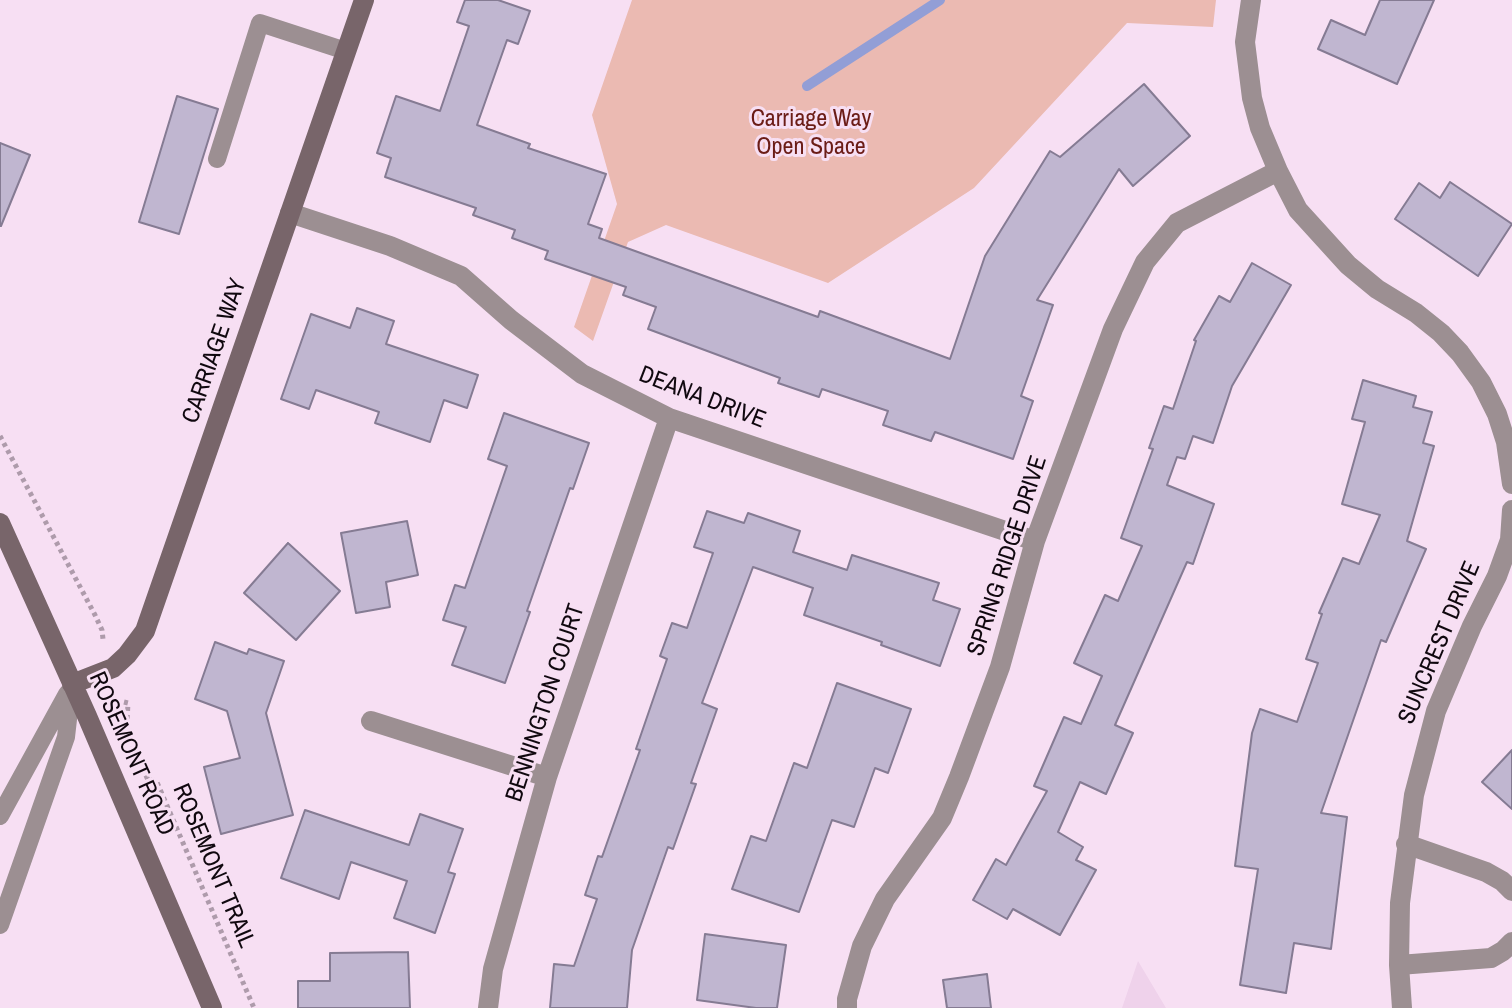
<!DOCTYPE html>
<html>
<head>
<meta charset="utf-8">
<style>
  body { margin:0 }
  canvas { display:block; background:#f7dff3 }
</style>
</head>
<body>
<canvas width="1512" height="1008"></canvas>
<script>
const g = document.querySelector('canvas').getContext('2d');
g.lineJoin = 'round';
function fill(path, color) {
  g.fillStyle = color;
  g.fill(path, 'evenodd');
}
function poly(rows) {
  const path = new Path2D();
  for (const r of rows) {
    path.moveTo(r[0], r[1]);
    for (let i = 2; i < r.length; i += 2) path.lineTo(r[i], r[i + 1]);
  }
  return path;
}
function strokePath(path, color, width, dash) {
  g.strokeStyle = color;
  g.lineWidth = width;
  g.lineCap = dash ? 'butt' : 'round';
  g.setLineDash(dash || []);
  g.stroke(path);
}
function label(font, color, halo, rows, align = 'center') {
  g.font = font + ' "Archivo Narrow",sans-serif';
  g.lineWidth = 6;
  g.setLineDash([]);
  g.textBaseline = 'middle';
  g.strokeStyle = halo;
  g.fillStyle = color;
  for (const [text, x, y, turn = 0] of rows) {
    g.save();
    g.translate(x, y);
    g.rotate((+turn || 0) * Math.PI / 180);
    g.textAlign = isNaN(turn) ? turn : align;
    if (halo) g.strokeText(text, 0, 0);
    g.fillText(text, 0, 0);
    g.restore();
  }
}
fill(poly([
  [1138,961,1166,1008,1122,1008]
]), '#efd2eb');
fill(poly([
  [632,0,1216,0,1213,27,1127,23,974,188,828,283,666,225,628,242,593,341,574,327,617,204,592,115]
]), '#ebbab2');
strokePath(poly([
  [807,86,940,0]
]), '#929ed6', 10);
const building = poly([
  [465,0,498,0,530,11,518,44,507,40,477,125,530,144,528,148,606,174,588,224,602,229,599,238,818,317,820,311,950,359,985,256,1050,151,1060,157,1144,84,1190,136,1133,186,1119,169,1037,300,1053,305,1021,396,1033,401,1013,459,935,432,931,441,883,425,888,411,822,389,819,397,778,383,780,378,648,329,656,307,623,295,626,287,545,259,548,251,512,238,515,230,473,215,476,208,385,177,391,158,377,153,396,96,440,111,469,26,457,22,465,0],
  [1380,0,1434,0,1397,84,1318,49,1331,20,1365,35,1380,0],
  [177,96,218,109,179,234,139,222,177,96],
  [0,143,30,155,1,226,0,226,0,143],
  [1450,182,1512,224,1478,276,1395,219,1419,183,1440,198,1450,182],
  [1252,263,1291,285,1232,386,1213,443,1193,436,1185,459,1177,457,1167,485,1214,504,1193,564,1187,562,1115,725,1133,733,1106,794,1080,782,1058,832,1083,847,1076,860,1096,870,1060,935,1013,909,1007,919,973,900,996,859,1006,865,1047,791,1034,786,1064,717,1081,724,1102,676,1074,663,1105,595,1118,601,1142,546,1121,538,1153,449,1149,448,1164,406,1173,409,1196,341,1194,340,1219,296,1230,302,1252,263],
  [357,308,394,321,386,344,478,375,467,408,444,400,430,442,375,423,379,412,316,390,309,409,281,399,311,314,350,328,357,308],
  [1363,380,1416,396,1413,407,1432,412,1423,443,1434,446,1407,541,1426,549,1386,642,1381,640,1321,813,1347,817,1331,949,1294,943,1286,993,1240,985,1258,869,1235,866,1252,733,1260,709,1297,722,1318,663,1306,659,1322,614,1319,613,1343,558,1359,564,1380,515,1342,504,1365,422,1352,419,1363,380],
  [504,413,589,443,573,489,570,488,527,611,530,612,505,683,452,665,466,627,443,620,455,585,465,588,507,466,488,459,504,413],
  [707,511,744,523,748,513,800,531,793,552,847,570,852,555,939,583,933,600,960,609,940,666,881,645,882,642,804,615,813,588,753,567,702,703,717,709,691,783,696,784,673,849,668,847,632,950,627,1008,550,1008,554,964,574,966,597,899,585,895,598,856,602,857,640,750,636,749,667,659,660,656,672,623,687,628,713,553,694,547,707,511],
  [407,521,418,575,386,582,390,607,356,613,341,533,407,521],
  [288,543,340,591,296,640,244,593,288,543],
  [215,642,247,654,249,649,284,661,266,713,293,815,221,834,204,767,240,758,227,711,195,699,215,642],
  [837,683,911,709,888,773,875,768,854,827,832,820,799,912,732,889,751,836,766,841,794,763,807,768,837,683],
  [1512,750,1512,809,1482,782,1512,750],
  [305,810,409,845,420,814,463,829,448,872,455,874,435,933,394,918,407,881,351,862,339,899,281,878,305,810],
  [705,934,786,945,777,1008,756,1008,697,1000,705,934],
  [408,952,410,1008,298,1008,298,981,330,981,330,953,408,952],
  [987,974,991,1008,947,1008,943,980,987,974]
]);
fill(building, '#c0b6d0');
strokePath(building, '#857b93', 2);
strokePath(poly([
  [0,436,95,615,102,630,103,639],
  [124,702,128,703,127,721,133,747,148,780,156,780,254,1008]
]), '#ae9bab', 5, [4, 4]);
strokePath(poly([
  [217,159,260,23,346,51],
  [0,816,67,694],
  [0,925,66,737,72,684]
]), '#9c8f92', 18);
strokePath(poly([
  [1251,0,1245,42,1252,98,1260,128,1278,171,1298,210,1348,265,1377,289,1416,313,1441,333,1460,353,1481,382,1497,414,1506,442,1512,484],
  [290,213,390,246,461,276,511,320,582,374,669,418,1035,541],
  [371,721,547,777],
  [1406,844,1486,872,1502,881,1512,891],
  [1399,965,1491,958,1503,951,1512,942],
  [488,1008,493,969,547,777,669,418],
  [847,1008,847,999,862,946,885,899,942,818,959,777,1000,667,1035,541,1113,329,1145,262,1177,223,1278,171],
  [1402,1008,1399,965,1400,903,1414,795,1436,711,1472,626,1497,576,1510,540,1512,510]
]), '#9c8f92', 20);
strokePath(poly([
  [0,523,87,716,212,1008],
  [72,684,113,668,127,655,145,631,364,0]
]), '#78656a', 20);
label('24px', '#6b1c16', '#f7dff3', [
  ["Carriage Way",811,120],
  ["Open Space",811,148]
]);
label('24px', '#10080f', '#f7dff3', [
  ["CARRIAGE WAY",215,351,-71],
  ["DEANA DRIVE",702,398,21],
  ["SPRING RIDGE DRIVE",1008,556,-72],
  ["SUNCREST DRIVE",1440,643,-67],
  ["BENNINGTON COURT",546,703,-72],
  ["ROSEMONT ROAD",131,754,66],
  ["ROSEMONT TRAIL",213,866,67]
]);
</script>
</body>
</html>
